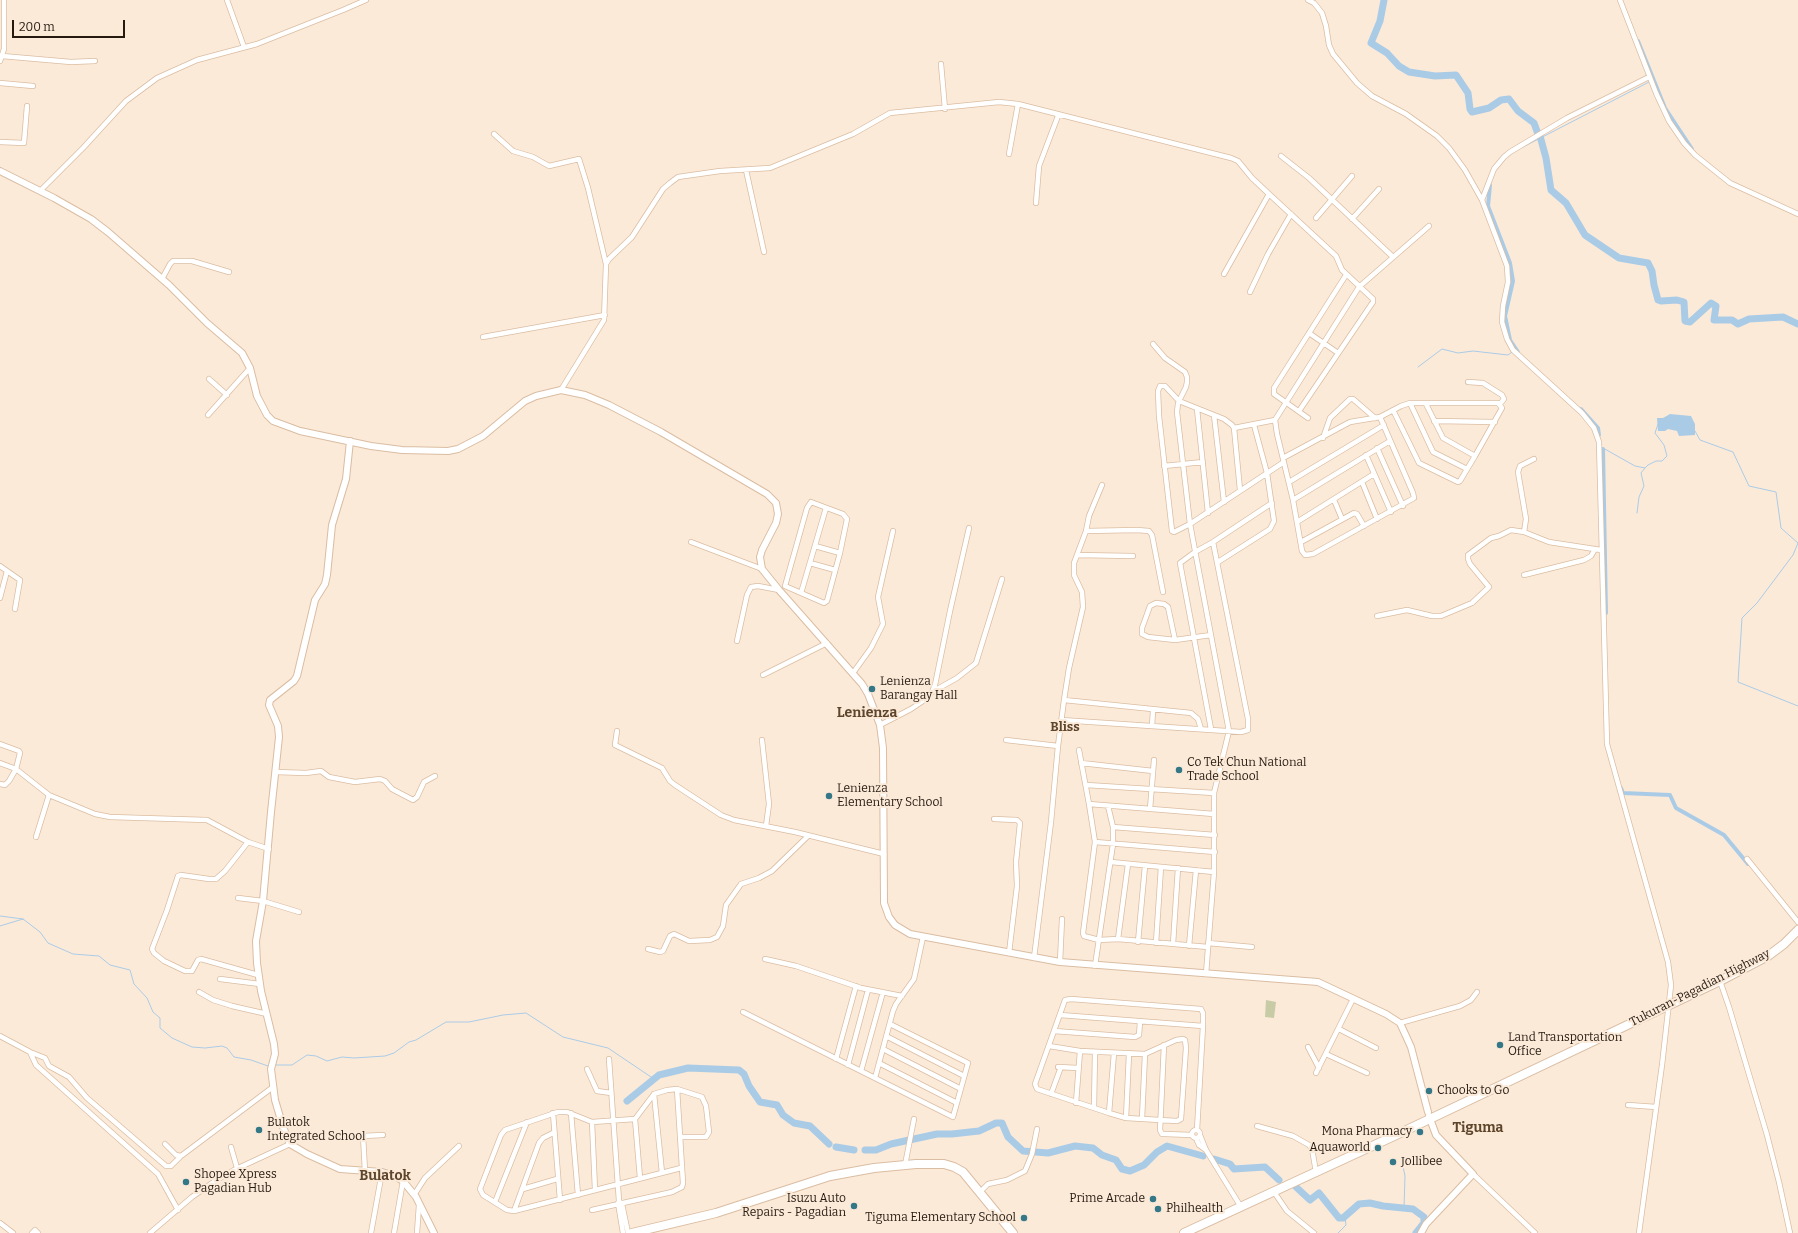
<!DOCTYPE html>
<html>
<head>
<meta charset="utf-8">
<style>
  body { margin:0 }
  #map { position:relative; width:1798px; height:1233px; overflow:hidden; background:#fcead9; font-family:Bitter,serif }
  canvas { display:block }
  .scale { position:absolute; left:12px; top:20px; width:113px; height:18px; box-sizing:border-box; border:2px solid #251a10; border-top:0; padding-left:5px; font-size:12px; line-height:14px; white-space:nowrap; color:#251a10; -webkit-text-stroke:3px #fcead9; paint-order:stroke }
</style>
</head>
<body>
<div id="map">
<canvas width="1798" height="1233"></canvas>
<div class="scale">200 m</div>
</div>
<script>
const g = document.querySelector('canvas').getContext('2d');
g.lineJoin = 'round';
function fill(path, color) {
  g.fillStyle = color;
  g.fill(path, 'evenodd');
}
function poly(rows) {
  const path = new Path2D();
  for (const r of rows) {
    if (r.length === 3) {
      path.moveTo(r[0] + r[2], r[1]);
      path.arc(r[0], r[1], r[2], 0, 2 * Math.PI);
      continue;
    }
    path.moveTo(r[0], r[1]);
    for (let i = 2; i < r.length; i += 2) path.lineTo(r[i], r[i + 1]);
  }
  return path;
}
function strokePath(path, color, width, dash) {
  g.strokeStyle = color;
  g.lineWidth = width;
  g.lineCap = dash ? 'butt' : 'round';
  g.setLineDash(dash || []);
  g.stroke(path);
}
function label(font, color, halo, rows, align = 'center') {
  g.font = font + ' Bitter,serif';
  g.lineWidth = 4;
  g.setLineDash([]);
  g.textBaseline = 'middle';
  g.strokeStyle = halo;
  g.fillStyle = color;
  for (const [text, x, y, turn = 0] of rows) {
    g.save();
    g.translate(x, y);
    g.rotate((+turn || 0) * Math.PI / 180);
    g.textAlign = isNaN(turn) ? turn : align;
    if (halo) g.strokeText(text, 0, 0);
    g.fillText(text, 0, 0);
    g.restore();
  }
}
fill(poly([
  [1266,1000,1276,1002,1274,1018,1265,1017]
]), '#c7cba6');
fill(poly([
  [1670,414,1691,416,1695,424,1695,435,1679,436,1677,431,1668,429,1665,431,1658,431,1657,418,1663,418]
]), '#aacbe6');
strokePath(poly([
  [1523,147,1649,82],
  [1418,367,1442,349,1458,353,1473,351,1508,355,1512,352],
  [1695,431,1700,440,1733,452,1749,486,1776,492,1781,528,1798,543],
  [1603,448,1635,466,1645,468,1641,473,1644,486,1639,497,1637,513],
  [1645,468,1648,465,1656,461,1662,461,1667,456,1664,445,1655,433,1658,424],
  [1798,543,1793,555,1757,603,1742,618,1738,682,1798,706],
  [0,916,23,919,40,932,48,943,73,954,99,956,110,965,130,970,134,984,147,998,153,1012,160,1018,160,1028,172,1038,192,1047,205,1048,222,1046,227,1048,234,1057,251,1060,268,1066],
  [0,926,23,919],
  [274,1065,292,1065,307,1055,316,1056,327,1061,342,1057,354,1058,385,1056,394,1053,409,1042,416,1040,446,1022,469,1022,503,1015,526,1013,563,1037,608,1048,654,1079],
  [1401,1157,1405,1176,1404,1208],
  [1338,1233,1346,1225,1345,1217]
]), '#aacbe6', 1);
strokePath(poly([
  [1638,41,1665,108,1692,149],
  [1490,185,1488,206,1510,263,1513,281,1505,316,1510,340,1518,352],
  [1581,409,1598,428,1599,435],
  [1603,449,1606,613],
  [1621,788,1623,793,1670,795,1676,808,1724,835,1748,864]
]), '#aacbe6', 4);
strokePath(poly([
  [1384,0,1380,21,1371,43,1387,53,1399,66,1409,72,1435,76,1456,75,1468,93,1470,109,1472,112,1489,108,1501,100,1509,99,1518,111,1534,123,1538,134],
  [1540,136,1546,158,1551,190,1566,203,1585,235,1619,258,1648,263,1652,271,1654,285,1658,300,1661,301,1677,300,1684,302,1685,321,1690,322,1711,303,1716,306,1714,320,1732,320,1738,324,1749,319,1783,317,1798,324],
  [627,1101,659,1075,688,1068,739,1070,744,1074,749,1086,760,1102,777,1105,783,1115,794,1123,810,1126,829,1144],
  [836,1147,854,1150],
  [865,1150,876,1150,891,1144,937,1134,952,1134,979,1131,996,1123,1002,1123,1008,1137,1023,1151,1048,1153,1075,1146,1093,1148,1102,1155,1116,1160,1122,1169,1130,1171,1144,1165,1157,1152,1167,1146,1203,1156],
  [1214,1159,1230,1164,1234,1169,1265,1167,1279,1180],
  [1296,1187,1310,1200,1319,1193,1339,1218,1343,1218,1359,1204,1370,1203,1383,1206,1413,1209,1424,1217,1424,1223,1416,1233]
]), '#aacbe6', 7);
const street = poly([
  [227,0,244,47],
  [1308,0,1314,3,1322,13,1326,26,1329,45,1333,54,1357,83,1372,96,1406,114,1437,136,1449,148,1465,170,1482,200,1507,266,1508,282,1503,306,1502,322,1507,339,1513,350,1582,413,1594,428,1599,442,1607,744,1668,962,1671,985,1662,1065,1639,1233],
  [1620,0,1656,93,1669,121,1684,143,1695,155,1730,183,1798,214],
  [2,56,71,62,95,61],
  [0,61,4,49,4,0],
  [941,64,945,109],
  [0,83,33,86],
  [494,134,513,151,533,157,549,166,579,159,588,188,606,264],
  [0,142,24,143,27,106],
  [1009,154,1018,104],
  [1281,156,1309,178,1393,257],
  [746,170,764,252],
  [40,191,83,148,126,101,157,78,197,60,257,44,343,10,366,0],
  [1482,200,1494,169,1504,157,1510,152,1567,118,1649,77],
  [1036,203,1039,166,1058,116],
  [1316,218,1352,176],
  [1352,219,1379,189],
  [1224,274,1269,194,1336,256,1342,270,1373,299,1373,302,1299,411],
  [162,279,170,264,173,261,192,261,229,272],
  [1250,292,1268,254,1291,214],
  [1309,333,1338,353],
  [483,337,605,315],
  [1153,344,1165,358,1185,372,1187,377,1187,382,1186,387,1179,401,1178,404,1177,412,1190,524,1174,532,1172,531,1159,416,1158,391,1160,386,1165,386,1179,401,1224,419,1232,425,1234,428,1240,490],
  [209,379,227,395],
  [1468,382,1483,383,1502,395,1504,399,1500,404],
  [561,390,604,320,606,264,609,259,632,237,663,189,670,183,678,177,720,171,770,168,853,134,890,113,999,102,1018,104,1231,158,1238,161,1252,178,1269,194],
  [1410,403,1433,452,1467,469],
  [1426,404,1443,438,1475,456],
  [1197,409,1208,513],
  [1393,410,1419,463,1458,482,1460,481,1475,456,1502,408,1498,403,1410,403,1401,406,1380,417,1413,493,1414,498,1313,554,1305,555,1302,551,1293,500,1277,434,1275,420,1359,287,1429,226],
  [208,415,250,368],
  [1214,415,1224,502],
  [1308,418,1274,394,1274,388,1346,275],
  [1434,421,1495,422],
  [1234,428,1275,420],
  [1323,438,1330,418,1350,399,1353,399,1360,405,1375,418],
  [1377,448,1403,506],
  [1366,455,1391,512],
  [1283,458,1350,422,1380,417],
  [1164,466,1203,462],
  [1289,482,1384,425],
  [1362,482,1377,519],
  [1102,485,1089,516,1086,531,1074,563,1074,575,1082,592,1083,607,1069,668,1064,700,1191,713,1198,719,1201,729],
  [1293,500,1390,441],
  [1334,500,1342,519],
  [811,502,843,514,847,519,840,553,827,601,824,603,785,586,807,508,811,502],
  [1297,522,1374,474],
  [1086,531,1137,530,1149,531,1152,535,1163,592],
  [1524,532,1526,519,1518,472,1520,466,1534,459],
  [691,542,762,569],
  [1301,542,1354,513,1357,514,1364,526],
  [815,546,840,553],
  [1077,555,1133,556],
  [1218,562,1270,529,1274,521,1267,473,1254,425],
  [810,563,835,570],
  [0,566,20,580,15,609],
  [1524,575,1584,560,1591,556,1595,549],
  [801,593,826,508],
  [0,598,7,571],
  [1156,603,1164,604,1168,607,1175,640,1148,637,1142,634,1142,628,1150,606,1156,603],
  [1377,616,1407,610,1432,616,1441,616,1472,603,1489,587,1470,564,1468,559,1468,555,1491,538,1499,536,1511,530,1524,532,1549,542,1601,550],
  [1175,640,1211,635],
  [737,641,747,595,751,587,758,586,779,590],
  [853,673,871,648,883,624,878,597,893,531],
  [763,675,827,643],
  [932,692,957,678,976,663,1002,579],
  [1061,720,1241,732,1248,730,1248,719,1213,542],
  [880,725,911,709,923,701,932,692,935,685,950,611,969,528],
  [1152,726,1153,711],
  [1211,729,1180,563,1195,552,1213,542,1272,503],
  [617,731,615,745,662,768,670,781,675,785,721,815,734,820,795,832,884,854],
  [762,740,769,804,766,826],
  [1006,740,1058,746,1051,822,1034,958],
  [0,744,19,751,20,753,16,769,9,781,5,785,0,784],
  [1058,746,1064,700],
  [1079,750,1089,804,1214,814],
  [0,763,16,769,49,795,95,814,110,817,207,820,248,842,269,849],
  [1081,763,1153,771],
  [275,772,306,773,321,771,329,777,355,782,380,779,385,781,392,789,413,800,417,797,424,782,435,776],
  [1086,785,1214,793],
  [1089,804,1095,842,1083,933,1084,936,1099,940,1118,939,1208,947],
  [1150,809,1154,760],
  [994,819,1017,820,1020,823,1016,862,1017,886,1009,953],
  [1113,827,1215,835],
  [36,837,49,795],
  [248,842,225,871,216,879,209,879,181,875,178,876,167,910,152,949,154,953,164,961,185,971,192,971,198,960,201,959,258,975],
  [1095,842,1215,852],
  [1747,859,1798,922],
  [1111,862,1214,872],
  [238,898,263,901,299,912],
  [1118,939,1128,864],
  [1138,942,1145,866],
  [1156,943,1161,867],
  [1208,943,1252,947],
  [1173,944,1178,868],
  [1189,946,1196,870],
  [648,949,660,952,663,951,670,936,674,934,689,941,710,940,717,937,723,926,726,905,741,884,759,878,772,871,808,836],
  [765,959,796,966,861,988,902,996],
  [1060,962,1062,919],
  [1095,966,1113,844,1113,827,1108,806],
  [1206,974,1214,872,1214,793,1229,731,1190,524,1284,462],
  [220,979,260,984],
  [1720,981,1729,1007,1767,1135,1779,1182,1790,1233],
  [199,992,213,1000,232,1006,267,1014],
  [743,1012,953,1117,968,1063,890,1024],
  [1060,1015,1203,1026],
  [1400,1023,1460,1006,1471,1000,1477,992],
  [1339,1029,1376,1048],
  [1054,1031,1135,1037,1139,1035,1140,1022],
  [0,1036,30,1052,45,1058,49,1066,69,1077,87,1098,166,1166,171,1166,181,1156],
  [886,1036,964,1076],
  [1164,1045,1160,1130,1162,1134,1165,1134,1192,1135],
  [1049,1046,1080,1051,1145,1054,1176,1040,1183,1039,1185,1040,1186,1048,1181,1119,1177,1121,1126,1118,1109,1113,1037,1089,1035,1084,1065,1000,1071,999,1201,1009,1203,1013,1203,1026,1197,1130],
  [1308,1047,1319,1068],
  [883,1049,961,1089],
  [30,1052,36,1065,158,1174,178,1210],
  [1326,1054,1367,1073],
  [609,1059,619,1201,622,1204,628,1233],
  [836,1059,856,986],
  [879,1063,957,1103],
  [848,1065,868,990],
  [1058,1067,1078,1068],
  [587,1069,597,1091,611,1093],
  [861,1071,883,992],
  [1316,1073,1353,999],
  [875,1078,893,1011,896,1004,914,979,923,937],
  [654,1094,662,1173],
  [1051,1094,1061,1067],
  [1076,1103,1080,1051],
  [1628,1105,1656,1107],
  [1094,1108,1095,1052],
  [553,1113,560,1200],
  [571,1113,578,1195],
  [1109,1113,1114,1053],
  [1126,1118,1129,1054],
  [635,1119,640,1178],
  [1142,1119,1145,1054],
  [592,1122,595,1190],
  [1257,1126,1293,1136,1309,1145,1312,1149,1316,1172],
  [1196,1134,4],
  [1200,1135,1206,1150,1241,1207],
  [680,1137,706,1137,709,1132,706,1106,702,1097,677,1089,667,1090,654,1094,635,1119,592,1122,567,1112,558,1112,505,1130,501,1135,480,1189,483,1195,507,1210,514,1211,681,1168],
  [1196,1138,1199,1145,1206,1150],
  [165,1144,176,1155,181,1156,273,1087],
  [231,1147,237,1168],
  [905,1165,914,1119],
  [365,1171,363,1136,383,1135],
  [1473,1174,1535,1233],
  [523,1189,557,1179],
  [980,1192,988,1184,1007,1180,1025,1171,1032,1154,1037,1129],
  [1274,1192,1287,1211,1314,1233],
  [414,1195,425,1178,459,1146],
  [495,1202,527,1122],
  [618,1203,623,1233],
  [592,1210,672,1192,682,1187,683,1183,677,1089],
  [514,1211,539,1143,543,1138,553,1133],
  [0,1223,13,1233],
  [32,1233,35,1230,38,1233],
  [150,1233,192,1197,215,1181,234,1170,290,1144],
  [371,1233,382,1172],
  [394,1233,403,1181],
  [417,1233,419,1205]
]);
const secondary = poly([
  [0,171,54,198,91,219,108,232,169,285,207,323,242,353,250,368,257,396,267,415,273,421,300,431,371,446,402,450,448,451,458,449,483,436,525,401,536,396,561,390,585,395,609,405,661,432,767,494,776,503,778,514,776,523,762,550,760,557,762,569,779,590,862,684,868,694,880,725,883,748,884,903,889,917,895,925,910,934,1060,962,1318,982,1386,1014,1400,1023,1411,1047,1428,1112],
  [350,441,346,479,332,525,327,575,325,584,315,600,297,676,294,681,270,700,269,705,278,726,279,737,271,812,263,901,256,941,257,963,261,991,274,1044,275,1054,271,1069,275,1100,283,1127,290,1144,307,1154,340,1169,382,1172,395,1176,403,1181,416,1197,434,1233],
  [1421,1233,1426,1224,1473,1174,1436,1135,1429,1116]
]);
const highway = poly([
  [632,1233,716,1213,830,1176,874,1168,916,1164,944,1164,954,1167,963,1172,1013,1233],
  [1184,1233,1394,1136,1720,981,1768,956,1784,944,1798,930]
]);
strokePath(street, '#dabda2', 6);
strokePath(secondary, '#dabda2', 8);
strokePath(highway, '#dabda2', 10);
strokePath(street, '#fff', 4.5);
strokePath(secondary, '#fff', 6);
strokePath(highway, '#fff', 8);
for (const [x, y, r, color] of [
  [872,689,4,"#347888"],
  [1179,770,4,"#347888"],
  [829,796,4,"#347888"],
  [1500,1045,4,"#347888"],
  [1429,1091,4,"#347888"],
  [259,1130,4,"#347888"],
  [1420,1132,4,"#347888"],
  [1378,1148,4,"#347888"],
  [1393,1162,4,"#347888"],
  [186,1182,4,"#347888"],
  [1153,1199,4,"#347888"],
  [854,1206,4,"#347888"],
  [1158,1209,4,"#347888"],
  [1024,1218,4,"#347888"]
]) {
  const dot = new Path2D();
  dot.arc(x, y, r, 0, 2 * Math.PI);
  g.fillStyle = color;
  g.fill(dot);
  strokePath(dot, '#fcead9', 1.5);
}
label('12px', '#251a10', '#fcead9', [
  ["Lenienza",880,682],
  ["Barangay Hall",880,696],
  ["Co Tek Chun National",1187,763],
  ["Trade School",1187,777],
  ["Lenienza",837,789],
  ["Elementary School",837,803],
  ["Land Transportation",1508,1038],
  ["Office",1508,1052],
  ["Chooks to Go",1437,1091],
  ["Bulatok",267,1123],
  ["Integrated School",267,1137],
  ["Mona Pharmacy",1412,1132,"right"],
  ["Aquaworld",1370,1148,"right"],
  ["Jollibee",1401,1162],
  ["Shopee Xpress",194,1175],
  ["Pagadian Hub",194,1189],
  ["Isuzu Auto",846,1199,"right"],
  ["Repairs - Pagadian",846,1213,"right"],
  ["Prime Arcade",1145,1199,"right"],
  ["Philhealth",1166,1209],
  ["Tiguma Elementary School",1016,1218,"right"]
], 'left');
label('12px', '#251a10', '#fcead9', [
  ["Tukuran-Pagadian Highway",1700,988,-27]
]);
label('bold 13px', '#5e462d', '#fcead9', [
  ["Bliss",1065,727]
]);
label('bold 14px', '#5e462d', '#fcead9', [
  ["Lenienza",867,713],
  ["Tiguma",1478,1128],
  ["Bulatok",385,1176]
]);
</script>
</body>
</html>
